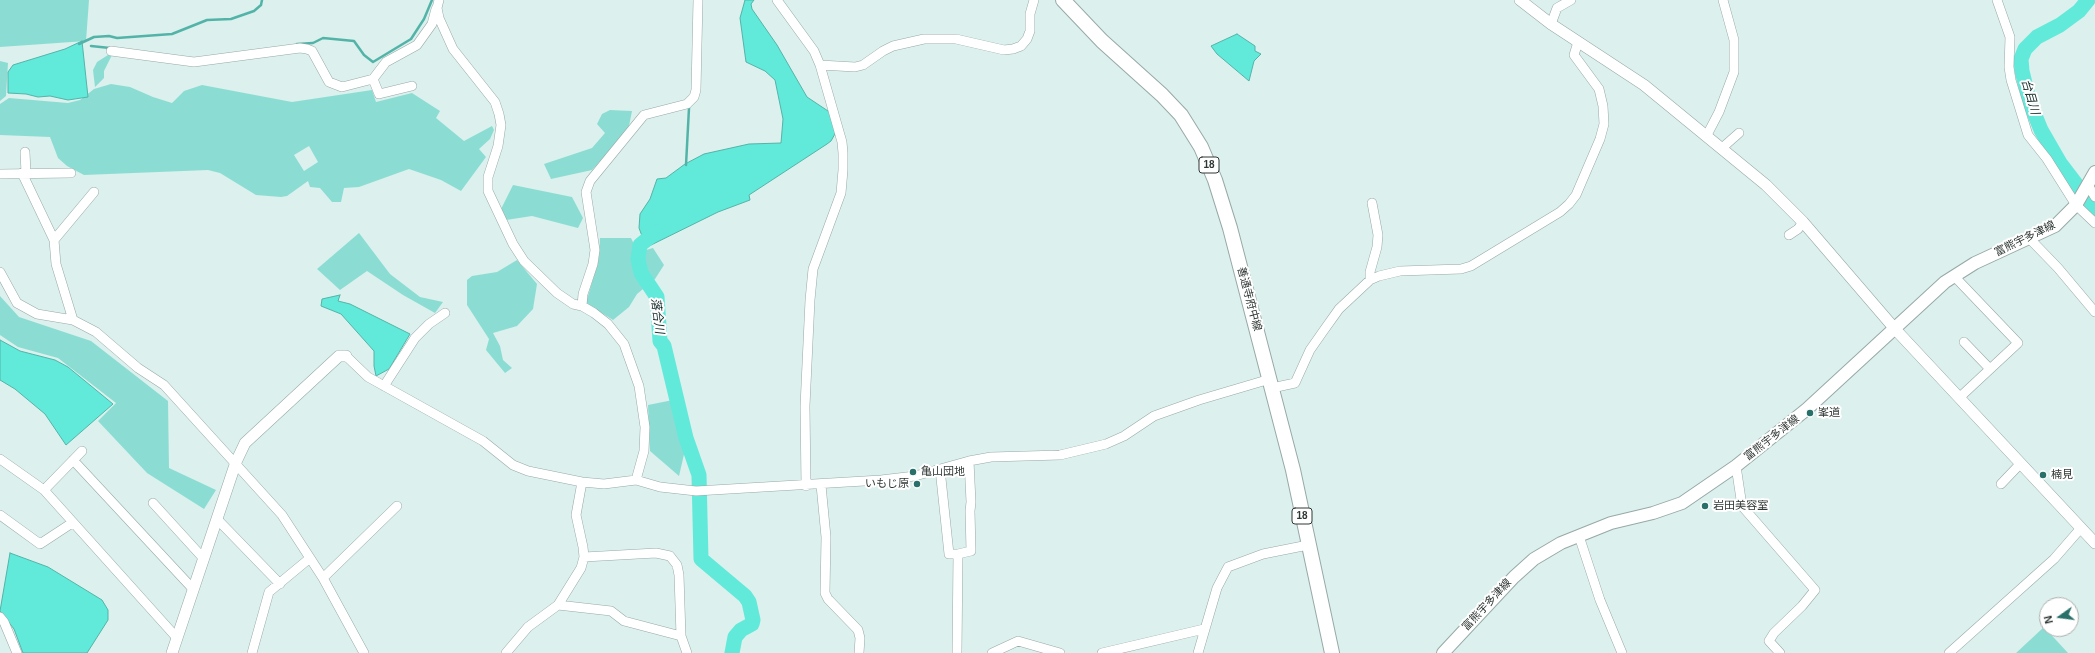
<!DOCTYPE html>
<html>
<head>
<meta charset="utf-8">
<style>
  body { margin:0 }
  #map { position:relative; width:2095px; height:653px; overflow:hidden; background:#dcf0ed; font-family:Arial,sans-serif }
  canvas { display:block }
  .north { position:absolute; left:2039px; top:597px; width:40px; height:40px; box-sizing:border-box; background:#fff; border:1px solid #acafae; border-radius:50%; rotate:256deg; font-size:11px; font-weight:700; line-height:16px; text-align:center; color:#2f3735 }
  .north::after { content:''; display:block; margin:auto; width:14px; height:18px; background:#287069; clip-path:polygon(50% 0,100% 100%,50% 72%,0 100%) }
</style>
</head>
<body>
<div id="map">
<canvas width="2095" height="653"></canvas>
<div class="north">N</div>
</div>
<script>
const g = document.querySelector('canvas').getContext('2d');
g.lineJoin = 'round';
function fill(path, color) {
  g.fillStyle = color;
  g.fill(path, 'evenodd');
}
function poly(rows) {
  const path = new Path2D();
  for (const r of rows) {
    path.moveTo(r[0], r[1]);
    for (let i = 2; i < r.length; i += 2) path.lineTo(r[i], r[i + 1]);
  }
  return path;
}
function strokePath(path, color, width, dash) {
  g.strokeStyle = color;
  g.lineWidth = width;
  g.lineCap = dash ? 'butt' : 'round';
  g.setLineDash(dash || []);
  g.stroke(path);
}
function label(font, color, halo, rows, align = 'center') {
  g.font = font + ' Arial,"Noto Sans JP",sans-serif';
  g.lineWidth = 4;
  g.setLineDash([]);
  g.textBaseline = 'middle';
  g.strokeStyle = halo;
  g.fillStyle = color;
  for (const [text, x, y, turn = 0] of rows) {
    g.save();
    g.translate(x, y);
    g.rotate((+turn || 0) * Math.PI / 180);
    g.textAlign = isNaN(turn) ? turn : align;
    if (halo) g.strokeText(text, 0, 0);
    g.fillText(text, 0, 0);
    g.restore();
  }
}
fill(poly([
  [0,0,89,0,86,41,0,47],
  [108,55,112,55,104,71,104,78,95,87,93,70,97,62],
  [0,61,8,63,6,96,0,101],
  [111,84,130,87,153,97,172,103,184,91,202,85,292,102,372,90,376,102,412,93,440,111,436,118,464,141,492,126,494,130,490,139,479,149,486,157,461,191,441,180,409,169,359,187,344,188,341,202,332,202,320,188,310,187,308,181,287,196,281,197,256,195,220,173,208,170,84,175,67,166,58,158,50,137,0,135,0,104,9,98,68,103,80,100,94,89],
  [309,146,318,162,304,171,294,155],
  [610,110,632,111,628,131,592,170,551,179,544,164,592,148,605,133,597,124,602,114],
  [513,185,572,197,583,218,578,228,532,216,506,220,501,209],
  [359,233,390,274,420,297,443,302,435,313,403,295,367,271,340,290,317,269],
  [600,238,631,238,634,244,646,250,653,248,664,265,655,279,637,294,629,307,613,320,586,303,599,258],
  [517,260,537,284,533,309,517,326,493,333,500,346,503,360,512,368,505,373,486,350,489,339,467,305,467,280,472,276,497,272],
  [0,296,19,317,91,341,168,401,169,468,216,490,204,509,147,473,98,421,116,403,58,358,18,347,0,335],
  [673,400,685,450,679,476,650,451,648,405],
  [2044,627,2068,653,2016,653]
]), '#8bddd3');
const water = poly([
  [745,0,754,0,751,4,752,9,777,45,807,97,831,113,836,132,831,141,827,144,749,195,750,200,718,212,645,248,638,243,642,236,639,228,640,214,650,199,657,179,666,178,685,164,704,154,749,144,781,143,783,119,775,80,765,71,746,62,740,18,745,0],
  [1237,34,1255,46,1255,51,1261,54,1254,61,1249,81,1217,54,1211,46,1237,34],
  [82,41,88,97,68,100,50,96,38,97,26,94,8,93,8,72,13,65,65,49,82,41],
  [340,295,338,301,350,304,410,334,389,369,376,376,374,366,374,351,341,314,321,306,322,299,340,295],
  [0,340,20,351,55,360,68,367,113,404,66,445,45,414,15,389,0,380,0,340],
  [10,553,48,567,102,600,108,610,108,620,87,653,23,653,14,629,0,611,10,553]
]);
fill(water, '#61e9da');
strokePath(water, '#52b4a8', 1);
strokePath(poly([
  [79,44,94,37,109,36,117,38,172,34,207,20,231,19,254,11,261,5,262,0],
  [297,44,313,43,323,38,354,41,364,55,373,62,411,39,424,19,432,0],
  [91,46,110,48],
  [686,165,689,108],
  [2090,202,2092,196]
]), '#52b4a8', 2.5);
strokePath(poly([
  [2088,0,2079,11,2060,25,2037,37,2025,49,2021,59,2022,71,2030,103,2041,130,2060,163,2095,209],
  [656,232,640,245,638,259,641,273,657,297,660,341,664,346,686,438,699,475,701,559,745,596,749,602,753,620,752,624,741,630,735,637,732,653]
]), '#61e9da', 15);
const minor = poly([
  [439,0,437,8,439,18,453,49,495,102,499,114,501,125,498,146,488,177,488,191,513,244,524,261,557,293,573,304,582,306,594,313,608,324,624,344,639,386,645,427,644,451,636,480],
  [777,0,814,51,820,65,842,142,843,153,843,170,841,193,813,269,810,300,805,406,806,486],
  [1997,0,2010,37,2009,67,2011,80,2028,135,2047,159,2076,205,2095,223],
  [1551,24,1557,8,1571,0],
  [111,51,194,62,300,48,307,49,312,51,329,82,342,87,373,79,386,62,417,45,432,24,436,9],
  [820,65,855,67,863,65,883,51,893,46,924,39,956,39,1004,50,1013,49,1021,46,1027,39,1030,31,1030,14,1034,0],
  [373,79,379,94,412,86],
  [1707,135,1719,112,1734,72,1734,40,1723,0],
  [1722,148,1739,133],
  [25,152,26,173],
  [22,173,54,240],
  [0,174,71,173],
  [2088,185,2095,197],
  [1789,235,1798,229,1803,222],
  [2029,238,2058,268,2095,312],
  [0,272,17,303,37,314,73,320,96,332,138,368,164,385,282,515,323,578,364,653],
  [1954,276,2018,343,1960,397],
  [1370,280,1370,272,1377,247,1378,235,1372,203],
  [582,306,583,294,593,264,595,250,586,192,590,181,644,115,687,104,694,97,696,90,698,0],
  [73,320,56,264,54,240,94,192],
  [1964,342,1990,369],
  [346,356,368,377,483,441,513,465,528,471,582,482,604,484,636,480,660,487,696,491,881,480,915,476,969,461,991,457,1060,455,1106,444,1124,436,1154,416,1199,400,1270,379],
  [384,386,415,338,429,324,445,313],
  [1272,388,1295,383,1310,350,1324,330,1339,309,1370,280,1379,276,1400,271,1461,269,1471,266,1560,212,1569,204,1576,195,1600,139,1604,124,1603,106,1599,89,1574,55,1578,42],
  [0,459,44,490,177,638],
  [73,460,193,589],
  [1736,466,1742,506,1815,590,1802,606,1774,633,1769,641,1780,653],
  [940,469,949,554,958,554],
  [2001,484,2021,463],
  [821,485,826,537,825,593,828,599,858,630,860,638,859,653],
  [44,490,82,451],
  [153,503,204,559],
  [0,515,40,544,72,523],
  [217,519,280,584],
  [1579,536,1600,600,1622,653],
  [584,557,656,553,670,556,677,565,679,575,681,636,687,653],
  [323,578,397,506],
  [558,605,611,611,624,621,681,636],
  [0,617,4,622,17,653],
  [252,653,269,592,310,558],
  [506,653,528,627,558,605,581,568,584,557,583,547,576,515,582,482],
  [957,653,958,554,971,551,970,511,971,502,969,461],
  [992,653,1018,641,1060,653],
  [1102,653,1204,629],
  [1198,653,1217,588,1228,567,1263,554,1308,545],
  [1949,653,2054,559,2081,528]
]);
const tertiary = poly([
  [1520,0,1551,24,1644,85,1766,185,1803,222,1895,329,2095,543],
  [172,653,236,462,245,443,339,356,346,356]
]);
const secondary = poly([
  [1443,653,1514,577,1534,559,1561,543,1611,523,1653,513,1682,503,1736,466,1807,409,1945,282,1975,263,2055,226,2076,205,2095,172]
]);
const primary = poly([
  [1063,0,1102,41,1162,95,1181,115,1201,147,1215,180,1230,228,1293,470,1332,653]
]);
strokePath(minor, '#97a9a7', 10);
strokePath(tertiary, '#97a9a7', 12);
strokePath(secondary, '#97a9a7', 14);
strokePath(primary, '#97a9a7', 16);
strokePath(minor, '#fff', 9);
strokePath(tertiary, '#fff', 11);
strokePath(secondary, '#fff', 12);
strokePath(primary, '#fff', 14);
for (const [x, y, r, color] of [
  [1810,413,4,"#287069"],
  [913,472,4,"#287069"],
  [2043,475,4,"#287069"],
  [917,484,4,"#287069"],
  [1705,506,4,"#287069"]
]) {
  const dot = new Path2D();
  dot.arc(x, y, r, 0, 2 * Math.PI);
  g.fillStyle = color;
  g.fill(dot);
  strokePath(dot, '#fff', 1.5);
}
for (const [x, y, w] of [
  [1209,165,20],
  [1302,516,20]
]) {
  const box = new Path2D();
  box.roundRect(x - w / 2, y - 8, w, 16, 3);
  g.fillStyle = '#fff';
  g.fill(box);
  strokePath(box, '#2f3735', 1);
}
label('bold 10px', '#2f3735', null, [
  ["18",1209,165],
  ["18",1302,516]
]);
label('11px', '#2f3735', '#fff', [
  ["富熊宇多津線",2025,239,-26],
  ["善通寺府中線",1249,299,75],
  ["富熊宇多津線",1772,438,-38],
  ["富熊宇多津線",1487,605,-47]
]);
label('11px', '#2f3735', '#fff', [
  ["峯道",1818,413],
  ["亀山団地",921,472],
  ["楠見",2051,475],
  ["いもじ原",909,484,"right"],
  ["岩田美容室",1713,506]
], 'left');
label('italic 12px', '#162e2b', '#fff', [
  ["台目川",2030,97,74],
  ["落合川",657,316,83]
]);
</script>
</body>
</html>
